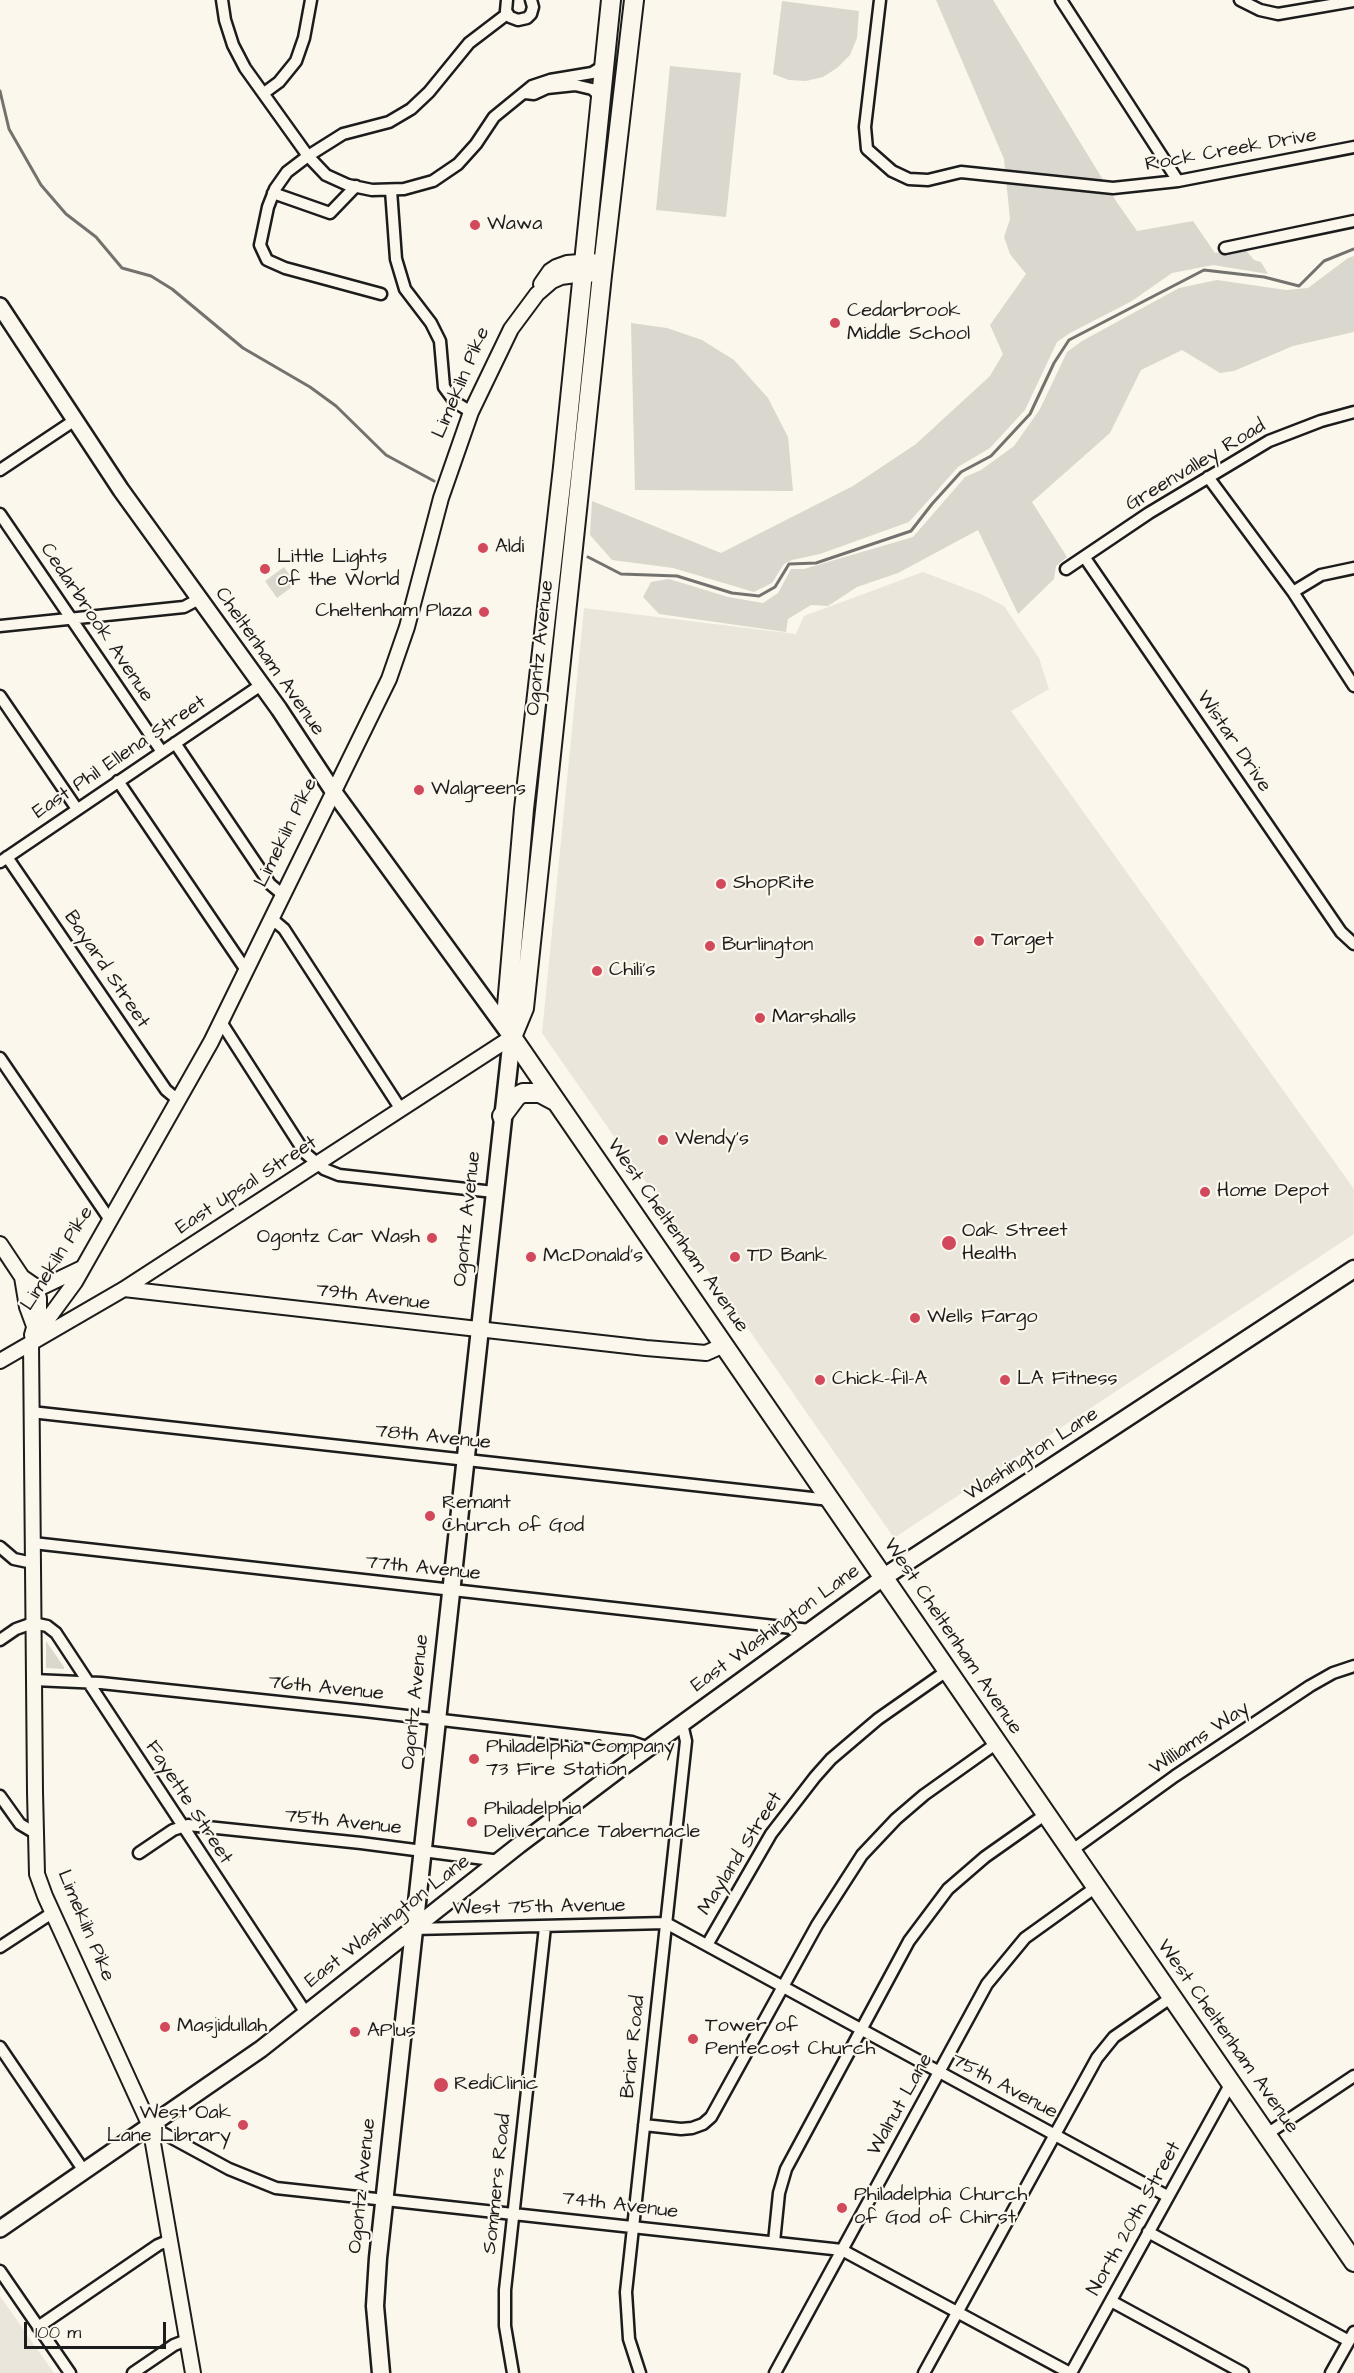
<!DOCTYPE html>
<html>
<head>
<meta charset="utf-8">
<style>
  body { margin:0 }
  #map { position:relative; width:1354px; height:2373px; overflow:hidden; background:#fbf7ec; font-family:"Architects Daughter",sans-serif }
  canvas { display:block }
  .scale { position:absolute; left:24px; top:2322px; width:142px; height:27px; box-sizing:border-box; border:3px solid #1c1c1c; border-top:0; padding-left:8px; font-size:18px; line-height:21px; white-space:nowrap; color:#1c1c1c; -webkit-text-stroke:4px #fbf7ec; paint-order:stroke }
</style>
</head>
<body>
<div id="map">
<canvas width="1354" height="2373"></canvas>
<div class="scale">100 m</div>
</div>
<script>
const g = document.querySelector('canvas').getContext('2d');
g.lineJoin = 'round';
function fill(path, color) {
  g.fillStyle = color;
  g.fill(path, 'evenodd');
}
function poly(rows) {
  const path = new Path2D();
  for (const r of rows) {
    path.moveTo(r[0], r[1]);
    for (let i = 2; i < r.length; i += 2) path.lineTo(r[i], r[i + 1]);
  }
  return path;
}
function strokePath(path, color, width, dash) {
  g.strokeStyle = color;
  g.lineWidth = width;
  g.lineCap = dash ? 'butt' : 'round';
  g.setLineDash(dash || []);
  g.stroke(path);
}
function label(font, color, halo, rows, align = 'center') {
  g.font = font + ' "Architects Daughter",sans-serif';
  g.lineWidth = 4.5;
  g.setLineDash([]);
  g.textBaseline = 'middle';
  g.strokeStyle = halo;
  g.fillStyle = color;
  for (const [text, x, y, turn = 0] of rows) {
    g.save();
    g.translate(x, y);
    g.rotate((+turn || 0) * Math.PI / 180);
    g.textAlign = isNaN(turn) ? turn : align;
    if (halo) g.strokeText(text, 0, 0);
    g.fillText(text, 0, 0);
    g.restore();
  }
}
fill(poly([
  [923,572,983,595,1004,606,1039,658,1049,689,1011,711,1354,1189,1354,1234,894,1538,542,1033,584,608,796,634,804,616],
  [0,2296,54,2373,0,2373]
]), '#eae6dc');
fill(poly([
  [936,0,993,0,1116,201,1137,231,1193,221,1215,253,1245,249,1254,260,1261,262,1268,274,1213,265,1172,273,1132,301,1070,333,1057,342,1025,410,990,448,958,467,909,522,820,554,792,560,784,564,772,583,754,592,673,568,612,560,590,535,592,501,721,553,853,486,916,444,990,376,1003,354,990,325,1026,274,1010,254,1004,237,1010,219,1004,159],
  [782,1,859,11,857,38,850,55,837,68,823,77,806,81,789,80,773,74],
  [670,66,741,73,726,217,656,210],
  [1354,256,1354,332,1293,346,1234,371,1220,373,1182,350,1141,370,1110,433,1032,502,1067,557,1056,566,1054,579,1018,614,978,530,898,573,857,587,828,606,811,605,788,619,786,632,659,614,643,597,651,582,669,579,728,597,763,603,778,593,791,569,804,569,913,537,965,477,981,470,1014,446,1040,409,1067,352,1082,341,1179,288,1217,280,1286,290,1308,288,1348,258],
  [631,323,667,328,702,340,734,360,768,398,788,437,793,491,635,490],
  [284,567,296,584,277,598,265,581],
  [46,1641,64,1667,64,1669,46,1668]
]), '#dad7ce');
strokePath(poly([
  [0,91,9,129,41,185,66,214,96,237,122,268,151,276,172,289,243,348,310,387,336,406,386,455,434,481],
  [588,557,621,574,677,576,732,593,759,596,775,587,789,564,816,563,911,531,932,504,961,472,991,456,1030,414,1054,363,1069,340,1204,270,1264,277,1299,286,1324,261,1354,249]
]), '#74726e', 3);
const minor = poly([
  [222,0,225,20,233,45,245,68,308,156,326,175,348,185,372,190,404,189,433,181,458,164,476,144,494,117,532,86,550,80,592,73,605,65],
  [507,0,506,11,510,17,518,20,527,18,531,14,533,7,531,0],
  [880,0,865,127,867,149,892,171,909,179,928,180,961,172,1113,188,1178,181,1354,147],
  [1061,0,1178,181],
  [1240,0,1260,10,1278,14,1354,1],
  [264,93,279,82,296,61,304,38,311,0],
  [525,93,534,94,547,88,575,85,592,89,602,98],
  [391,190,396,259,405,289,431,323,440,341,444,387,455,402,471,412],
  [273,193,330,213,356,186],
  [1225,248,1354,221],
  [381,294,285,268,267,260,260,245,268,207,275,189,287,172,308,156,343,134,389,122,411,109,429,92,469,43,507,14],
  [0,470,75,420],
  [1208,477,1293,592,1354,686],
  [0,514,162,752],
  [1085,558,1341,932,1354,944],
  [1066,569,1149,513,1269,441,1321,421,1354,412],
  [1293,592,1321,575,1354,568],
  [0,626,184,607,199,599],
  [0,696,77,809],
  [175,743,270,884,282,894],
  [118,781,246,970],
  [7,857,166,1090,178,1100],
  [0,862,261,685],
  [271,918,284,929,400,1108],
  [221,1022,305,1153,324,1169,339,1175,494,1192],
  [0,1058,110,1220],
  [31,1412,830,1500],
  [33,1543,810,1630],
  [0,1547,14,1559,33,1563],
  [0,1640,16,1629,33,1623,47,1626,56,1633,306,2013],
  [34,1680,101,1683,364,1711,632,1742,649,1748],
  [0,1796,20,1824,35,1833],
  [1071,1851,1175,1776,1310,1686,1333,1673,1354,1666],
  [139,1853,173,1830,188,1825,361,1843,500,1861],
  [414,1929,666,1923,1167,2196],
  [707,1945,771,1834,815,1777,831,1759,878,1719,948,1670],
  [0,1947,52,1913],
  [0,2047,84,2171],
  [644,2125,681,2129,692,2128,703,2124,711,2117,817,1925,862,1855,896,1819,924,1795,997,1743],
  [150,2126,229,2169,276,2188,842,2250,1070,2373],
  [1267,2134,1354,2076],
  [1148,2232,1349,2341],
  [774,2242,779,2193,786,2169,909,1941,948,1889,985,1857,1046,1814],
  [0,2271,70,2373],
  [1111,2301,1243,2373],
  [38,2327,158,2245,170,2240],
  [133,2373,174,2345,187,2340],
  [513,2373,505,2326,505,2290,545,1927],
  [640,2373,629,2339,626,2292,686,1741,682,1724],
  [775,2373,987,1984,1025,1938,1096,1887],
  [924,2373,1097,2058,1114,2037,1172,1997],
  [1071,2373,1231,2083],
  [1331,2373,1354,2332]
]);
const tertiary = poly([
  [541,284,550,271,556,267,567,263,593,261],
  [0,1244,22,1277,35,1286,39,1298,39,1310,32,1335],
  [22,1277,27,1307,34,1326],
  [124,1289,646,1348,706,1353,724,1345],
  [36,1290,82,1268],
  [0,1361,124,1289,512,1037],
  [193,2373,150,2126,45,1896,37,1874,35,1792,31,1342,75,1282,211,1042,389,679,407,627,441,498,471,412,511,329,537,294,552,281,561,277,583,274,602,275]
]);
const secondary = poly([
  [0,306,121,490,279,709,333,791,511,1036],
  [0,2229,261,2049,519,1845,621,1768,884,1577]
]);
const primary = poly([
  [884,1577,1354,1269],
  [381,2373,375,2306,378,2258,512,1037]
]);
const trunk = poly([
  [611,0,563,467,524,809,507,1006,512,1037,1354,2262],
  [512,1037,524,1008,602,275,634,0],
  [502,1116,517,1096,523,1093,540,1093,555,1101]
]);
strokePath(minor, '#1c1c1c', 15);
strokePath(tertiary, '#1c1c1c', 18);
strokePath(secondary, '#1c1c1c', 20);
strokePath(primary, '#1c1c1c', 21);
strokePath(trunk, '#1c1c1c', 22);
strokePath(minor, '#fbf7ec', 10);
strokePath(tertiary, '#fbf7ec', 14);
strokePath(secondary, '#fbf7ec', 15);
strokePath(primary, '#fbf7ec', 16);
strokePath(trunk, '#fbf7ec', 18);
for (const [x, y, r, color] of [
  [475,225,6,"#d1495b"],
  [835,323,6,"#d1495b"],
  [483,548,6,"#d1495b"],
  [265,569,6,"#d1495b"],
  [484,612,6,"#d1495b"],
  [419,790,6,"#d1495b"],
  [721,884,6,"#d1495b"],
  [979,941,6,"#d1495b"],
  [710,946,6,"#d1495b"],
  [597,971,6,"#d1495b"],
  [760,1018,6,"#d1495b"],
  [663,1140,6,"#d1495b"],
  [1205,1192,6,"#d1495b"],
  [432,1238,6,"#d1495b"],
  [949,1243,8,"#d1495b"],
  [531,1257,6,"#d1495b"],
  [735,1257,6,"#d1495b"],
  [915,1318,6,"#d1495b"],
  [820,1380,6,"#d1495b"],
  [1005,1380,6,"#d1495b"],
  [430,1516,6,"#d1495b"],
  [474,1759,6,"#d1495b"],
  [472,1822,6,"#d1495b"],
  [165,2027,6,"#d1495b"],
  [355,2032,6,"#d1495b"],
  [693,2039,6,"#d1495b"],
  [441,2085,8,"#d1495b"],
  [243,2125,6,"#d1495b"],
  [842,2208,6,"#d1495b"]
]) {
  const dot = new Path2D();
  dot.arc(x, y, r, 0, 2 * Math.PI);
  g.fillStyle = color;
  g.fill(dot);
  strokePath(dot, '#fbf7ec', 2);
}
label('20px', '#1c1c1c', '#fbf7ec', [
  ["Rock Creek Drive",1231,151,-10],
  ["Limekiln Pike",462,383,-67],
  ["Greenvalley Road",1196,466,-31],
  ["Cedarbrook Avenue",96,623,56],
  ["Ogontz Avenue",541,648,-84],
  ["Cheltenham Avenue",269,662,55],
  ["Wistar Drive",1233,742,56],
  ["East Phil Ellena Street",120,758,-34],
  ["Limekiln Pike",287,833,-64],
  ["Bayard Street",106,970,56],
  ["East Upsal Street",247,1186,-33],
  ["Ogontz Avenue",468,1219,-84],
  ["West Cheltenham Avenue",677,1236,55],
  ["Limekiln Pike",58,1259,-58],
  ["79th Avenue",373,1298,7],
  ["78th Avenue",433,1438,6],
  ["Washington Lane",1032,1455,-33],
  ["77th Avenue",423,1569,6],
  ["East Washington Lane",776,1629,-36],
  ["West Cheltenham Avenue",952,1637,56],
  ["76th Avenue",326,1689,6],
  ["Ogontz Avenue",416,1702,-84],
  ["Williams Way",1200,1739,-34],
  ["Fayette Street",188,1803,57],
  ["75th Avenue",343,1823,6],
  ["Mayland Street",741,1854,-58],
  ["West 75th Avenue",539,1908,-1],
  ["East Washington Lane",388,1922,-38],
  ["Limekiln Pike",85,1926,67],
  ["West Cheltenham Avenue",1227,2037,55],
  ["Briar Road",634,2047,-84],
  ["75th Avenue",1004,2087,28],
  ["Walnut Lane",901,2105,-61],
  ["Sommers Road",498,2184,-84],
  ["Ogontz Avenue",363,2186,-84],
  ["74th Avenue",620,2206,7],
  ["North 20th Street",1135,2219,-61]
]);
label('20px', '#1c1c1c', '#fbf7ec', [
  ["Wawa",487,225],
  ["Cedarbrook",847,312],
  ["Middle School",847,335],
  ["Aldi",495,548],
  ["Little Lights",277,558],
  ["of the World",277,581],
  ["Cheltenham Plaza",472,612,"right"],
  ["Walgreens",431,790],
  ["ShopRite",733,884],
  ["Target",991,941],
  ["Burlington",722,946],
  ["Chili's",609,971],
  ["Marshalls",772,1018],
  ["Wendy's",675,1140],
  ["Home Depot",1217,1192],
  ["Oak Street",962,1232],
  ["Health",962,1255],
  ["Ogontz Car Wash",420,1238,"right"],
  ["McDonald's",543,1257],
  ["TD Bank",747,1257],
  ["Wells Fargo",927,1318],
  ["Chick-fil-A",832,1380],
  ["LA Fitness",1017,1380],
  ["Remant",442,1504],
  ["Church of God",442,1527],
  ["Philadelphia Company",486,1748],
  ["73 Fire Station",486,1771],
  ["Philadelphia",484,1810],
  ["Deliverance Tabernacle",484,1833],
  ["Masjidullah",177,2027],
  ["Tower of",705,2027],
  ["Pentecost Church",705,2050],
  ["APlus",367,2032],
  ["RediClinic",454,2085],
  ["West Oak",231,2114,"right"],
  ["Lane Library",231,2137,"right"],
  ["Philadelphia Church",854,2196],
  ["of God of Chirst",854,2219]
], 'left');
</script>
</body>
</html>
